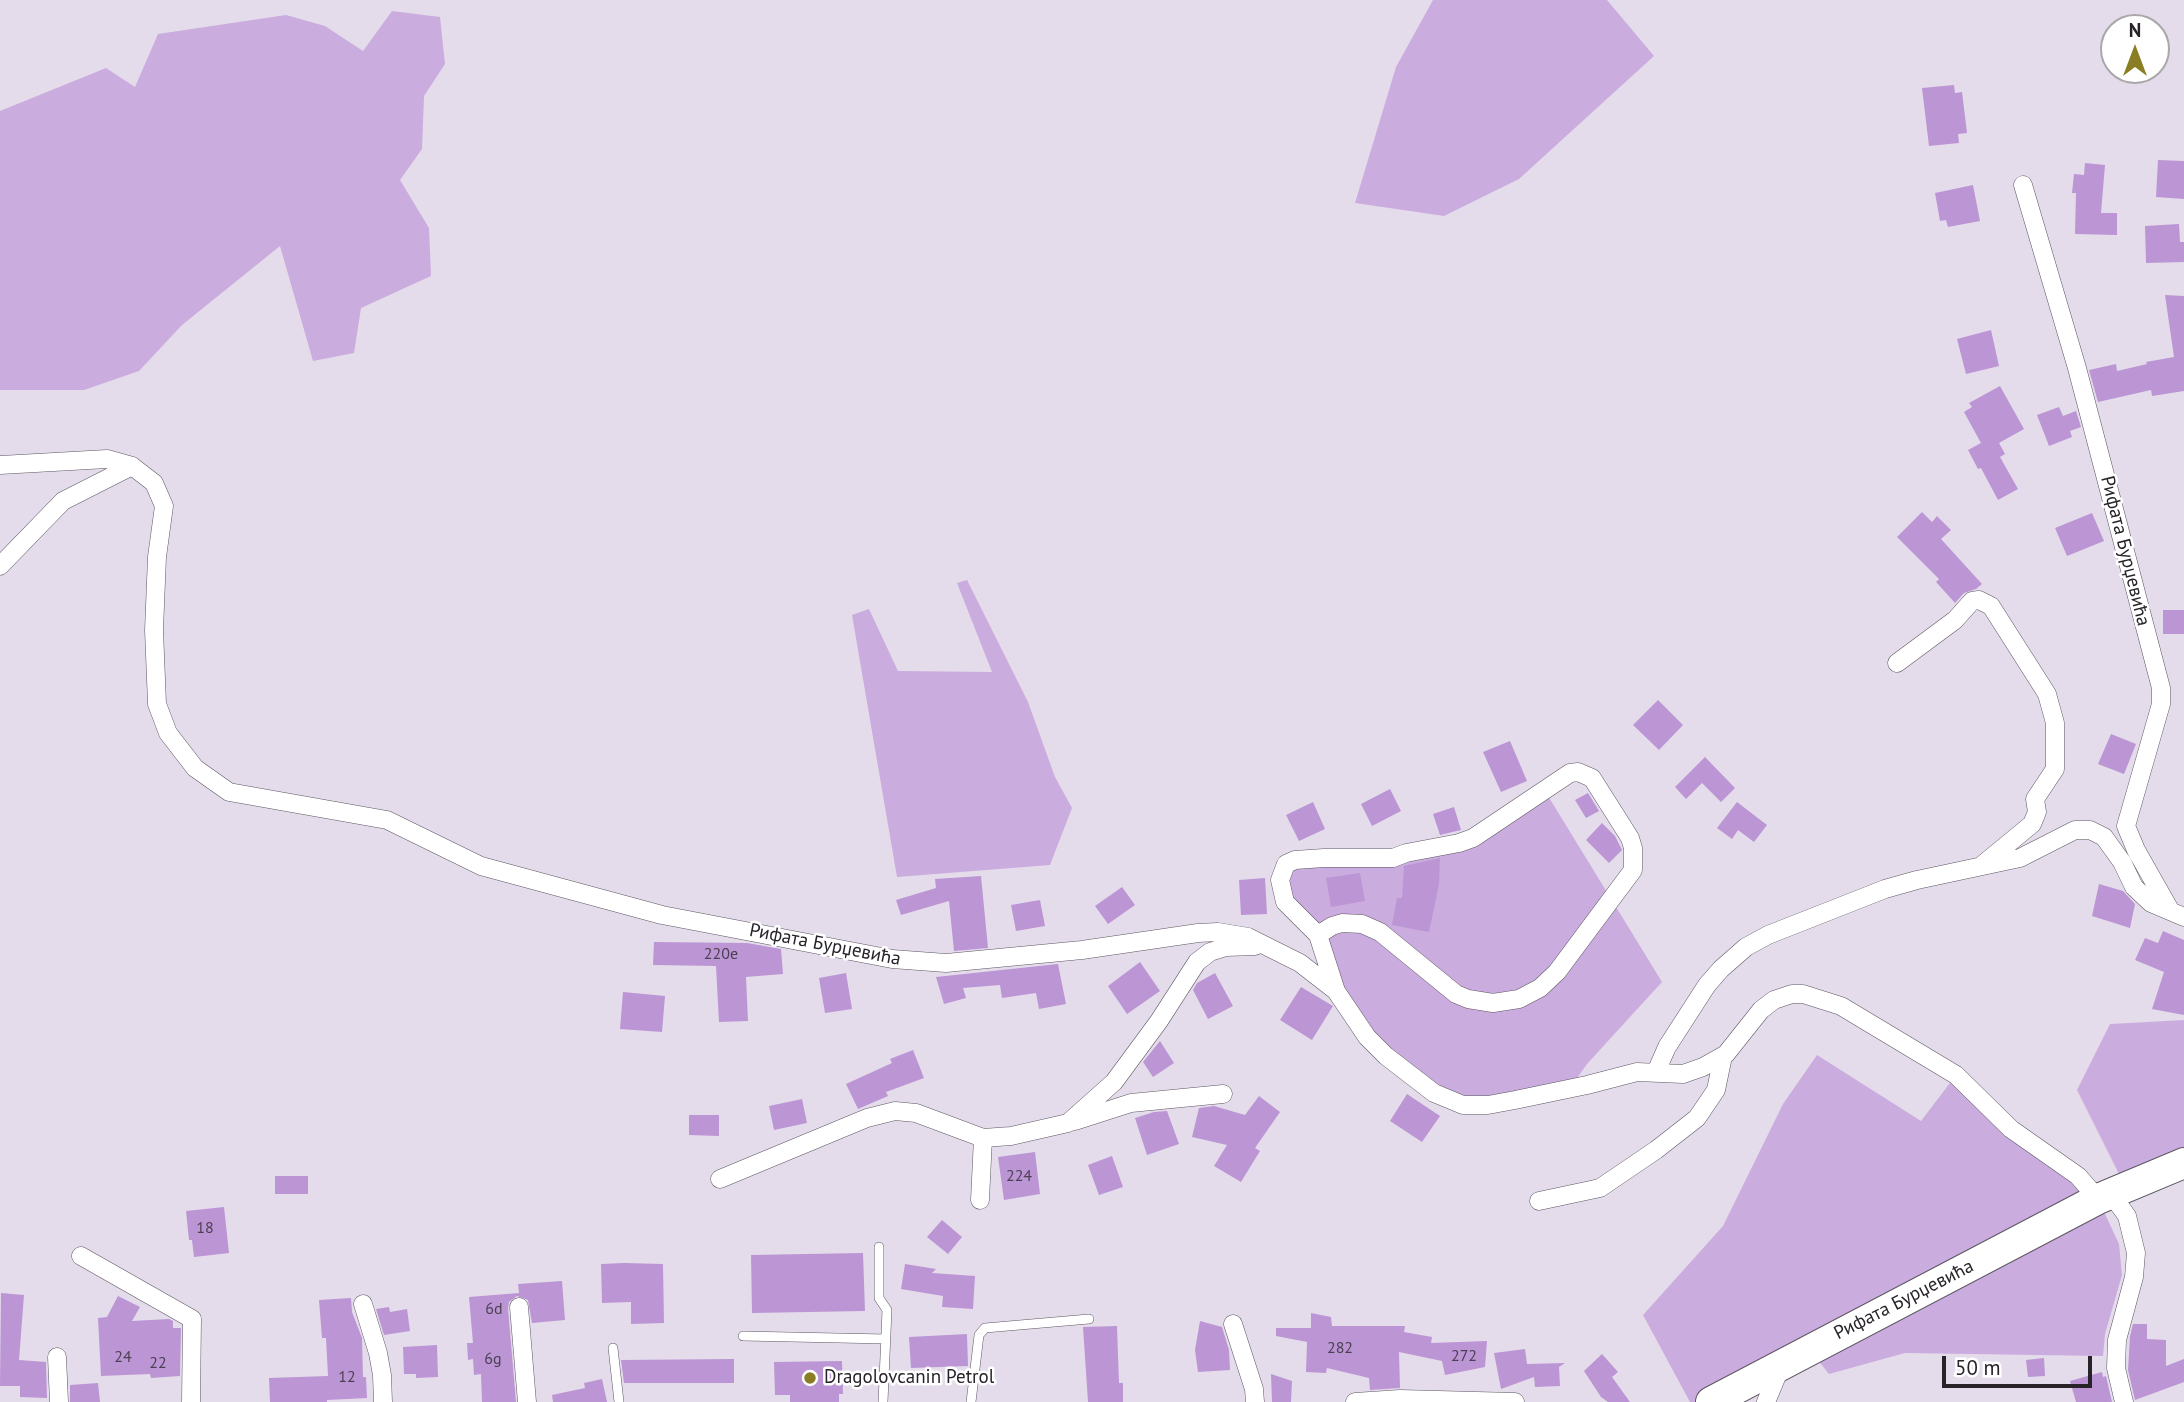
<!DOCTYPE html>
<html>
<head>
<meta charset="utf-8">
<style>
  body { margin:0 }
  #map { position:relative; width:2184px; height:1402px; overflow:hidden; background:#e5dceb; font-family:"PT Sans",sans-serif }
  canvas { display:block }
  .north { position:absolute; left:2100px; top:14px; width:70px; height:70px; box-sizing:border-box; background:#fff; border:2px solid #a9a7a9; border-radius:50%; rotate:0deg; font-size:19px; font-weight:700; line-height:28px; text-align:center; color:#272329 }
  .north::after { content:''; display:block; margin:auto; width:24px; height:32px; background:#8a7e24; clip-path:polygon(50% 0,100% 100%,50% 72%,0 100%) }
  .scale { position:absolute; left:1942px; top:1356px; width:150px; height:32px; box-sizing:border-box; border:4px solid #272329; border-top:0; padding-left:9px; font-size:21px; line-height:24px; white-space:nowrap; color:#272329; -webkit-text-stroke:5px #fff; paint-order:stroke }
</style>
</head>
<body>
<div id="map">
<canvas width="2184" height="1402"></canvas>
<div class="north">N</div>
<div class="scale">50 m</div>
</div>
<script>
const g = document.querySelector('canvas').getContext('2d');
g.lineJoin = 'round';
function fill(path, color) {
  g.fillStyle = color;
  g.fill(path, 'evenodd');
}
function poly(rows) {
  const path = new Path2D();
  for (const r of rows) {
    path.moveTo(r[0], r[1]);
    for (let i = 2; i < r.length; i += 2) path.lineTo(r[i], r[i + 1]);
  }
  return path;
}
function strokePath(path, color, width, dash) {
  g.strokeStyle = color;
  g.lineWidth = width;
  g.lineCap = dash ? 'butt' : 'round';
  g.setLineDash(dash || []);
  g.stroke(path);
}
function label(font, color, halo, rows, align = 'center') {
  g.font = font + ' "PT Sans",sans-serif';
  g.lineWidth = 5;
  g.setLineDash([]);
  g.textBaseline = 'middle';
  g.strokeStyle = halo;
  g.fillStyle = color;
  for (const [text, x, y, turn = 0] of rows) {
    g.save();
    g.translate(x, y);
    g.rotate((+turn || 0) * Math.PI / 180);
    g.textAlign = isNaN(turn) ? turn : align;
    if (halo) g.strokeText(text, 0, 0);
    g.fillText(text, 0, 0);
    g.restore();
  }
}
fill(poly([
  [1433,0,1607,0,1654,56,1519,179,1444,216,1355,203,1396,67],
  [392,11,440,17,445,64,424,96,422,149,400,180,429,228,431,276,361,308,354,353,313,361,280,246,182,325,139,371,84,390,0,390,0,111,106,68,135,87,158,34,286,15,325,26,363,51],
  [967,580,1028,702,1055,777,1072,808,1050,865,897,877,852,615,869,609,898,671,992,672,957,583],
  [1545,791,1662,982,1587,1064,1570,1088,1463,1105,1367,1037,1318,935,1285,902,1286,864,1459,843],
  [2184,1020,2184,1163,2126,1188,2077,1090,2110,1024],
  [1817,1055,1921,1121,1956,1075,2098,1199,2119,1244,2122,1275,2105,1334,2103,1356,1905,1353,1829,1374,1809,1349,1711,1402,1690,1402,1643,1315,1723,1226,1783,1104]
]), '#caacdf');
fill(poly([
  [1954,85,1955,93,1962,92,1967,133,1958,134,1959,143,1929,146,1922,88],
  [2158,160,2184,161,2184,199,2156,197],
  [2085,163,2105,165,2101,213,2117,213,2117,235,2075,234,2076,193,2072,193,2074,174,2084,175],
  [1973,185,1980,221,1948,227,1946,220,1940,221,1935,193],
  [2179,224,2180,242,2184,242,2184,262,2146,263,2145,226],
  [2165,295,2184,296,2184,391,2152,396,2151,390,2098,402,2089,370,2116,364,2117,371,2147,364,2146,362,2174,357],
  [1991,330,1999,366,1966,374,1957,339],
  [2000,386,2024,429,1999,443,2005,454,2000,457,2018,489,1998,500,1981,468,1978,469,1968,450,1981,443,1964,412,1972,407,1969,403],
  [2059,407,2063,416,2076,411,2081,427,2070,431,2072,437,2049,446,2037,415],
  [1922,512,1932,522,1937,516,1951,530,1941,539,1982,584,1976,589,1964,593,1955,603,1936,582,1939,579,1897,537],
  [2092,513,2104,541,2067,556,2055,528],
  [2163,610,2184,610,2184,634,2163,634],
  [1658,700,1683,725,1659,750,1633,725],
  [2111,734,2136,744,2124,774,2098,764],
  [1510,741,1527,781,1501,792,1483,752],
  [1705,757,1735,788,1721,802,1702,783,1686,799,1675,787],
  [1390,789,1401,811,1372,826,1361,804],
  [1588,793,1599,811,1586,818,1575,800],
  [1313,802,1325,829,1299,841,1286,815],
  [1737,802,1767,825,1754,842,1738,830,1732,839,1717,828],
  [1454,807,1461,830,1440,835,1433,814],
  [1602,823,1615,836,1622,850,1609,863,1586,840],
  [1440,858,1439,884,1429,932,1392,925,1397,898,1402,898,1404,866],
  [1360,873,1365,901,1331,907,1326,878],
  [981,876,988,948,954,951,949,901,901,915,896,900,936,888,935,879],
  [1265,878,1267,914,1241,915,1239,880],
  [2099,884,2123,891,2135,904,2130,928,2092,916],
  [1122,887,1135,905,1108,924,1095,906],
  [1040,900,1045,926,1016,931,1011,905],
  [2163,931,2184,940,2184,1015,2152,1009,2164,972,2135,960,2145,938,2158,943],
  [654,942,747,943,781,949,783,974,746,977,748,1021,719,1022,716,966,653,965],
  [1140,962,1160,991,1127,1014,1108,986],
  [1058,964,1066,1004,1039,1009,1036,993,1002,998,1000,985,963,988,966,998,944,1004,936,977],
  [846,973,852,1009,825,1013,819,978],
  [1215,973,1233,1006,1208,1019,1193,990,1197,983],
  [1301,987,1333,1006,1312,1040,1280,1020],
  [623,992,665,996,662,1032,620,1029],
  [1160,1041,1174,1063,1153,1077,1143,1062],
  [913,1050,924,1078,886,1092,888,1096,858,1109,846,1084,892,1063,890,1059],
  [1407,1094,1440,1116,1422,1142,1390,1121],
  [1259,1096,1280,1112,1255,1148,1260,1151,1241,1182,1214,1166,1227,1145,1192,1137,1199,1108,1214,1106,1245,1115],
  [802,1099,807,1123,774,1130,769,1106],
  [1167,1111,1179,1144,1147,1155,1135,1118,1154,1112],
  [689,1115,719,1115,719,1136,689,1135],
  [1035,1152,1040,1194,1004,1200,998,1157],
  [1112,1156,1123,1187,1099,1195,1088,1165],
  [275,1176,308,1176,308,1194,275,1194],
  [224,1207,229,1253,194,1257,192,1240,189,1240,186,1211],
  [942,1220,962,1237,948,1254,927,1237],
  [863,1253,865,1311,752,1313,751,1255],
  [624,1263,663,1264,664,1323,631,1324,631,1302,602,1303,601,1264],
  [905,1264,936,1269,932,1273,975,1276,973,1309,942,1307,943,1296,901,1289],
  [562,1281,565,1320,532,1323,528,1300,517,1296,509,1302,508,1308,516,1402,482,1402,481,1374,474,1375,473,1359,468,1360,467,1343,473,1343,469,1297,519,1293,518,1284],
  [1,1293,24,1295,19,1360,46,1362,47,1398,20,1397,20,1386,0,1386],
  [118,1296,140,1307,132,1321,169,1319,173,1321,173,1328,181,1328,180,1376,151,1378,150,1374,101,1376,98,1318,107,1317],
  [351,1298,352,1312,362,1338,363,1377,366,1377,367,1398,327,1400,327,1402,270,1402,269,1378,328,1376,326,1338,322,1338,319,1300],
  [389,1307,390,1312,407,1309,410,1331,384,1335,376,1309],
  [1311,1313,1331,1317,1332,1326,1405,1326,1404,1332,1432,1337,1431,1343,1487,1341,1485,1367,1445,1375,1442,1361,1399,1352,1400,1388,1370,1390,1369,1378,1327,1368,1326,1373,1306,1372,1307,1342,1276,1336,1276,1328,1311,1328],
  [1200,1321,1222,1327,1229,1350,1230,1370,1198,1372,1195,1350],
  [2133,1324,2147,1324,2147,1339,2166,1340,2166,1366,2184,1359,2184,1382,2135,1400,2128,1370,2130,1336],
  [1117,1326,1119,1383,1123,1383,1123,1402,1088,1402,1083,1327],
  [967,1334,968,1366,911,1368,909,1337],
  [437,1345,438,1377,416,1378,416,1374,404,1374,403,1347],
  [1525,1349,1527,1364,1565,1363,1559,1367,1560,1386,1535,1387,1534,1377,1501,1389,1494,1353],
  [1602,1354,1618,1372,1612,1377,1630,1402,1608,1402,1601,1397,1584,1371],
  [2044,1358,2045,1376,2028,1377,2026,1360],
  [734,1359,734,1383,624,1383,621,1360],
  [842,1361,843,1394,839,1394,839,1402,790,1402,790,1395,775,1395,774,1362],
  [2102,1372,2103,1377,2106,1376,2112,1402,2076,1402,2070,1381],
  [1271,1374,1292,1381,1291,1402,1272,1402],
  [602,1379,607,1402,553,1402,552,1395,585,1388,584,1383],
  [98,1383,100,1402,70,1402,70,1385]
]), '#bb95d4');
const service = poly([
  [879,1247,879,1298,887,1310,883,1402],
  [743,1336,886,1339],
  [613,1348,619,1402],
  [971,1402,979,1335,985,1328,1089,1319]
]);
const minor = poly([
  [2023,185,2077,368,2161,688,2161,704,2126,826,2136,850,2170,910],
  [0,465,107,459,132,466,154,483,164,506,157,557,154,630,157,704,168,733,195,768,229,792,387,820,481,866,662,915,892,959,946,963,1082,950,1198,933,1218,932,1248,937,1300,963,1336,991,1367,1037,1386,1056,1434,1093,1463,1105,1488,1105,1515,1100,1587,1085,1637,1072,1683,1074,1703,1067,1726,1054,1761,1010,1774,1000,1792,994,1803,994,1841,1006,1956,1075,2011,1129,2078,1176,2098,1199],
  [0,566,63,501,132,466],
  [1897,663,1955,620,1972,601,1979,600,1991,606,2047,694,2055,723,2055,769,2035,799,2037,812,2032,824,1981,866],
  [1318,935,1332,926,1342,923,1362,924,1380,932,1456,994,1468,999,1493,1003,1519,999,1540,988,1557,972,1633,870,1633,848,1630,838,1592,778,1578,772,1570,773,1473,838,1459,843,1406,853,1393,858,1324,858,1295,860,1286,864,1280,880,1285,902,1318,935,1336,991],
  [1656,1072,1667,1047,1707,985,1721,969,1746,947,1768,935,1885,889,1917,880,2020,858,2075,830,2090,830,2104,837,2122,862,2134,887,2151,903,2184,917],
  [1075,1121,1131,1103,1223,1094],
  [720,1179,867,1118,895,1111,916,1113,983,1138,1011,1136,1068,1123,1114,1082,1159,1021,1197,962,1210,952,1226,947,1255,946],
  [2111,1194,2127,1216,2136,1253,2134,1277,2117,1340,2116,1368,2124,1402],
  [980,1200,983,1138],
  [1539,1201,1600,1188,1656,1150,1697,1118,1716,1090,1723,1056],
  [81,1256,192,1319,191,1402],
  [363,1304,378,1353,382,1375,383,1402],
  [519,1307,527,1402],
  [1233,1324,1254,1389,1255,1402],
  [57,1357,59,1402],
  [1355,1402,1400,1399,1515,1402],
  [1766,1402,1781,1366]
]);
const primary = poly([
  [1711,1402,2098,1199,2184,1163]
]);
strokePath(service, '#5d5662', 10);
strokePath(minor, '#5d5662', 19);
strokePath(primary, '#5d5662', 32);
strokePath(service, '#fff', 9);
strokePath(minor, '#fff', 18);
strokePath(primary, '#fff', 30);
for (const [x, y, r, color] of [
  [810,1378,7,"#8a7e24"]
]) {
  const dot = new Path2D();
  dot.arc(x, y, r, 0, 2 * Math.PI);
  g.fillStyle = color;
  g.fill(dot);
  strokePath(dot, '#fff', 2.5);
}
label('16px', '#4c4054', null, [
  ["220e",721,954],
  ["224",1019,1176],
  ["18",205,1228],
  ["6d",494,1309],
  ["282",1340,1348],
  ["272",1464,1356],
  ["24",123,1357],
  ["6g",493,1359],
  ["22",158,1363],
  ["12",347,1377]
]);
label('19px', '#272329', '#fff', [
  ["Рифата Бурџевића",2125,551,76],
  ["Рифата Бурџевића",825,945,11],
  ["Рифата Бурџевића",1904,1300,-27]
]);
label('19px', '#272329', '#fff', [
  ["Dragolovcanin Petrol",824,1378]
], 'left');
</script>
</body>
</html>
